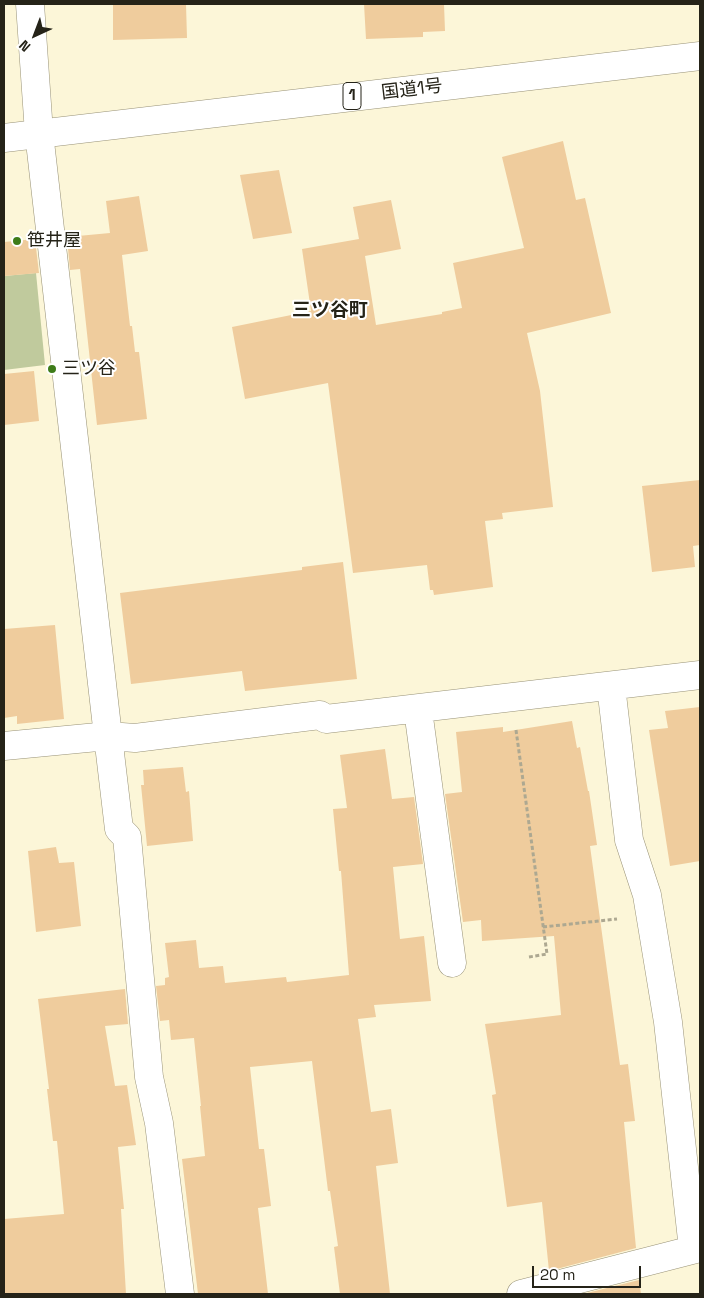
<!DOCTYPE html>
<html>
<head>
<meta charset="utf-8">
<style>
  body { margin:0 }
  #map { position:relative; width:704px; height:1298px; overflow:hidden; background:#fcf6d8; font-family:"Space Grotesk",sans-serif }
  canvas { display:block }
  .frame { position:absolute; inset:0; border:5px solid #252318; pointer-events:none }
  .north { position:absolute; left:10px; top:10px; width:50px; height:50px; -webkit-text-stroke:4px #fff; paint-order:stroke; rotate:223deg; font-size:14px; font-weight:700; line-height:20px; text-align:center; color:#252318 }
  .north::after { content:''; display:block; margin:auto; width:18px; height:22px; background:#252318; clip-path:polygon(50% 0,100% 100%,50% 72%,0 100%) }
  .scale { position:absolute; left:532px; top:1266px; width:109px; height:22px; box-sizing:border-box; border:2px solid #252318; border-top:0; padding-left:6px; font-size:15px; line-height:18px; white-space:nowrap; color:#252318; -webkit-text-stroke:4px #fff; paint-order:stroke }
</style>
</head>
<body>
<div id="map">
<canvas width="704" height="1298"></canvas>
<div class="frame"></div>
<div class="north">N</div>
<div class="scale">20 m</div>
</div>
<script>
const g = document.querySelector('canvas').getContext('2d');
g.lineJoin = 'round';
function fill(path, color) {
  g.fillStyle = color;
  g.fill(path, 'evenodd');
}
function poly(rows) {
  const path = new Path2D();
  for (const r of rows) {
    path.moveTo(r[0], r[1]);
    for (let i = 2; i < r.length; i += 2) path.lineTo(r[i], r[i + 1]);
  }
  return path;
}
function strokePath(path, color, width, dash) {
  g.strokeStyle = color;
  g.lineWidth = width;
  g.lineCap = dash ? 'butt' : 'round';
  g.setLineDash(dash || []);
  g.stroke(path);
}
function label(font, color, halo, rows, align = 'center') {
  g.font = font + ' "Space Grotesk","Noto Sans JP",sans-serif';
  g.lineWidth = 4;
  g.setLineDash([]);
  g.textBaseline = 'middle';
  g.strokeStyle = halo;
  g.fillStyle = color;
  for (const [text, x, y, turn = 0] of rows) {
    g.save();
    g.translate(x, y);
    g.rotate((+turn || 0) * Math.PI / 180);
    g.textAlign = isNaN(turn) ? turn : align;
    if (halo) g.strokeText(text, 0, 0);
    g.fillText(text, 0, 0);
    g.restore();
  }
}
fill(poly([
  [36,273,45,365,4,370,4,276]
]), '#c0ca9d');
fill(poly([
  [113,4,186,4,187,38,113,40],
  [364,4,444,4,445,31,423,32,423,37,366,39],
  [563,141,576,200,585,198,611,313,527,333,540,391,553,507,502,513,503,519,485,521,493,587,434,595,433,590,430,590,427,565,353,573,328,383,245,399,232,327,311,311,302,249,359,239,353,207,391,200,401,249,365,256,376,325,442,314,442,312,462,308,453,263,524,248,502,157],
  [279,170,292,233,253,239,240,175],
  [139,196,148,251,122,255,130,326,132,326,135,352,139,352,147,419,97,425,80,269,70,270,67,237,110,233,106,201],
  [35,239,39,273,4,276,4,242],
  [34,371,39,421,4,425,4,374],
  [700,480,700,545,693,546,695,567,652,572,642,486],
  [343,562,357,679,245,691,242,671,131,684,120,593,302,570,302,567],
  [55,625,64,719,17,724,17,716,4,718,4,629],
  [700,707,700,861,670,866,649,730,668,728,665,711],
  [572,721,577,748,580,747,588,791,589,791,597,845,590,846,620,1065,628,1064,635,1121,624,1122,636,1248,549,1271,542,1202,507,1207,492,1095,496,1094,485,1024,561,1015,554,936,482,941,481,920,463,922,445,794,462,792,456,732,503,727,503,732],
  [385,749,392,799,414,797,423,864,393,867,400,939,424,936,431,1001,374,1005,376,1017,358,1019,371,1112,391,1109,398,1163,376,1166,390,1294,340,1294,334,1247,338,1246,330,1191,328,1191,312,1061,250,1067,259,1149,264,1149,271,1206,258,1208,268,1294,198,1294,182,1159,205,1156,200,1106,201,1106,194,1038,171,1040,169,1020,160,1021,156,986,165,985,165,978,169,977,165,943,196,940,199,968,223,966,225,983,286,977,287,982,349,975,341,871,339,871,333,809,347,808,340,755],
  [183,767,186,792,189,791,193,841,147,846,141,785,144,785,143,770],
  [56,847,59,863,74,862,81,926,36,932,28,851],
  [125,989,128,1024,105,1026,115,1086,127,1085,136,1145,118,1147,124,1209,121,1209,126,1294,4,1294,4,1219,64,1214,57,1141,53,1141,47,1089,49,1089,38,999],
  [639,1280,641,1294,583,1294]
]), '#efcc9d');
const minor = poly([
  [30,4,39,133,108,736,119,829,127,837,149,1077,159,1123,180,1294],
  [611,686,629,840,647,895,668,1022,693,1249],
  [418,710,452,963],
  [4,746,108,736,135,738,320,715,326,719,700,675],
  [521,1294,700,1248]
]);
const trunk = poly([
  [4,138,700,56]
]);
strokePath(minor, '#989277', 29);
strokePath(trunk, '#989277', 29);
strokePath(poly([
  [516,730,547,954,529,957],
  [543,927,617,919]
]), '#ada891', 3, [4, 2.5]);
strokePath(minor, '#fff', 28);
strokePath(trunk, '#fff', 28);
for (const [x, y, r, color] of [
  [17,241,5,"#3e7c19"],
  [52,369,5,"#3e7c19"]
]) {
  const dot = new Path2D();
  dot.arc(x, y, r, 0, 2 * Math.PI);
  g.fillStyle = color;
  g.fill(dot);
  strokePath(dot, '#fff', 2);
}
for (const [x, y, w] of [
  [352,96,18]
]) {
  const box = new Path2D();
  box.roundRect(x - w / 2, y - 13.5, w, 27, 4);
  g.fillStyle = '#fff';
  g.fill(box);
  strokePath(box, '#252318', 1);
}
label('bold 16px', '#252318', null, [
  ["1",352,96]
]);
label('18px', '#252318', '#fff', [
  ["国道1号",412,90,-7]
]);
label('18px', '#252318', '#fff', [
  ["笹井屋",27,241],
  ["三ツ谷",62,369]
], 'left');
label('bold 19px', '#252318', '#fff', [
  ["三ツ谷町",330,311]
]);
</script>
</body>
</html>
